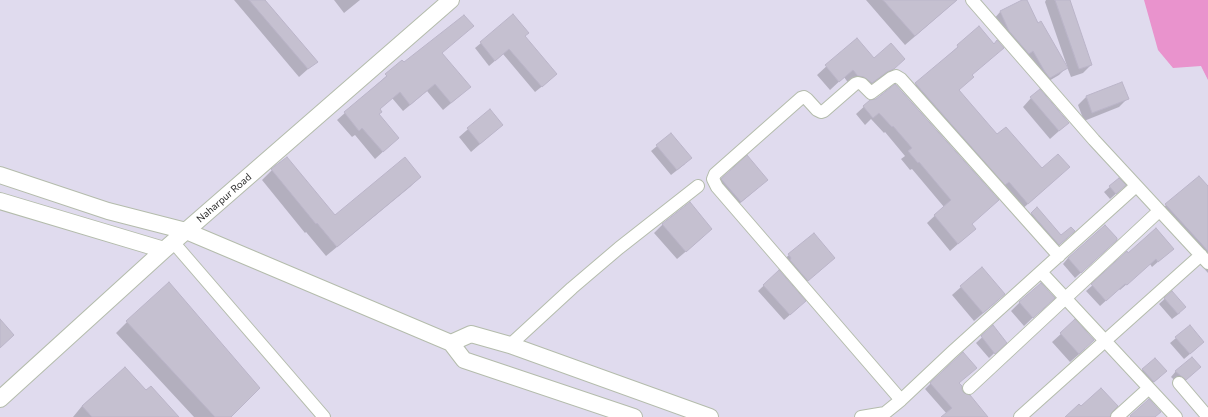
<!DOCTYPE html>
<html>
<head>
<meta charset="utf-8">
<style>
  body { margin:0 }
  canvas { display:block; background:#e0dbee }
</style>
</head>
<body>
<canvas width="1208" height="417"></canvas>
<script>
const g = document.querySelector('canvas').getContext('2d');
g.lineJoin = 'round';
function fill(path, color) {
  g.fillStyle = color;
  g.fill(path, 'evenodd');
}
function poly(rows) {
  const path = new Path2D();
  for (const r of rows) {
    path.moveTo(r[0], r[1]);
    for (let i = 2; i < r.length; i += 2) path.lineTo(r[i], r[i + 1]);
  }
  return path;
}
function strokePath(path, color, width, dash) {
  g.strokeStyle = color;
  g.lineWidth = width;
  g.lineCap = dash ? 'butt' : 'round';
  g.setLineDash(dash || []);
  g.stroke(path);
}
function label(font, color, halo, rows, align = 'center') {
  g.font = font + ' Commissioner,sans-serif';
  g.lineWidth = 3;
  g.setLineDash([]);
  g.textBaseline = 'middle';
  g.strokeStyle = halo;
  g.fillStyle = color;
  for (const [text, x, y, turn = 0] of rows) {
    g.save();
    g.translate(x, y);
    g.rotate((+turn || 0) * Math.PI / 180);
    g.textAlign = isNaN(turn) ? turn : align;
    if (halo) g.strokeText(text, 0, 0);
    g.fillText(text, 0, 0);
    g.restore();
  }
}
fill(poly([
  [1144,0,1208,0,1208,80,1201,66,1173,68,1158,50]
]), '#e993cd');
fill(poly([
  [234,0,264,0,316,62,299,77],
  [334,0,360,0,344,13],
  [866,0,957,0,905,45],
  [1024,0,1026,0,1038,24,1066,66,1067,66,1045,2,1046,0,1069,0,1091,65,1083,73,1071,77,1067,67,1059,75,1042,85,993,20,1000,12],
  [513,16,550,80,535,92,503,54,489,66,475,48],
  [979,28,971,76,958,90,997,136,1042,169,1069,167,1019,212,907,92],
  [856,39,874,59,895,68,884,77,877,80,863,91,849,84,844,77,830,90,817,75],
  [442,53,462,94,443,110,427,91,403,111,392,98,379,110,378,114,398,138,375,159,355,135,352,137,337,120,402,62,404,64],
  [1122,83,1128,98,1119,107,1084,121,1078,105,1086,97],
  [1031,98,1068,123,1050,139,1023,107],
  [876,100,975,229,950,251,927,223,944,207,912,169,910,170,901,159,905,156,885,132,884,133,871,119,865,125,856,114,870,101],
  [490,110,502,125,471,152,459,137],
  [657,146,685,164,671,175,651,151],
  [272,170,334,217,420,177,410,187,326,256,306,232,305,233,262,180],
  [1199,177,1208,188,1208,273,1156,215,1166,205],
  [722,179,758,188,732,210,713,188],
  [1119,179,1119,191,1110,199,1104,192],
  [1037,209,1065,240,1050,253,1023,222],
  [663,224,703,237,677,259,654,233],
  [1110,246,1075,278,1063,264,1068,258],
  [1128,254,1167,254,1152,267,1150,264,1120,290,1119,289,1100,306,1086,291],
  [789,255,834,258,799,288,780,263],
  [779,271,799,307,784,320,758,291],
  [961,287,995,303,974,321,952,295],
  [1172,292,1180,313,1172,319,1159,304],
  [1020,302,1045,306,1024,326,1011,311],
  [1075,321,1085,349,1070,362,1052,342],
  [127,322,229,417,194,417,116,333],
  [993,327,1005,343,989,358,976,343],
  [1176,338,1197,348,1184,359,1170,343],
  [1155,359,1160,377,1148,387,1137,375],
  [125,368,146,391,178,417,73,417,82,406],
  [1176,371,1194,373,1180,385,1171,377],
  [931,383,958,383,962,394,987,417,944,417,947,414,925,389]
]), '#0003');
const building = poly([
  [249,0,265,0,318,62,308,69,249,0],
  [883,0,957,0,915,36,883,0],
  [1022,0,1027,0,1038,23,1041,21,1068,68,1050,78,1045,72,1033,51,1029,54,1009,31,1000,11,1022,0],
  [1055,0,1070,0,1092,65,1079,69,1055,0],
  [513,14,529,33,525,36,557,74,542,87,509,49,495,61,480,42,513,14],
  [464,15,474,26,442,53,471,87,451,103,435,84,410,105,400,92,380,109,382,112,379,114,399,138,383,152,362,128,359,131,344,112,387,76,385,74,402,60,404,62,464,15],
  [979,26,994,44,997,40,1004,48,972,75,974,77,959,90,997,134,1006,127,1042,168,1058,154,1070,167,1028,204,1009,182,1005,185,915,83,958,47,957,45,979,26],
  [857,38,874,58,891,43,905,59,894,69,887,72,872,83,864,77,858,76,853,70,839,82,825,65,857,38],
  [1122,82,1129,99,1092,113,1086,96,1122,82],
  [895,84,999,200,972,224,976,229,958,244,934,215,951,200,919,162,918,163,908,151,912,148,893,126,892,127,879,113,873,118,863,106,870,100,876,99,895,84],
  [1040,89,1069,123,1059,131,1030,97,1040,89],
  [490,109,503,125,480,144,467,128,490,109],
  [671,133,692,158,677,170,656,145,671,133],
  [747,155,768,180,741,202,721,179,747,155],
  [287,157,335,215,405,157,421,177,337,247,317,223,316,224,271,169,287,157],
  [1199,176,1208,186,1208,251,1165,204,1199,176],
  [1119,178,1126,185,1116,194,1109,186,1119,178],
  [690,202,712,229,686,252,662,224,690,202],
  [1037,207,1061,235,1071,227,1075,231,1059,245,1031,213,1037,207],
  [1105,225,1117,238,1117,240,1081,273,1068,258,1105,225],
  [1156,228,1174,249,1158,262,1156,259,1127,285,1125,284,1106,301,1091,284,1127,251,1128,253,1156,228],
  [814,233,835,258,808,281,790,260,791,258,788,254,814,233],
  [982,267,1005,294,983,313,960,286,982,267],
  [779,270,806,301,790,315,763,285,779,270],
  [169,282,260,388,231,417,215,417,126,321,169,282],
  [1041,283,1055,298,1033,318,1019,302,1041,283],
  [1172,291,1186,307,1178,314,1164,298,1172,291],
  [0,319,14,335,0,348,0,319],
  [1075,319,1094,340,1079,354,1060,333,1075,319],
  [993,325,1007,343,995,354,981,336,993,325],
  [1190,325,1204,342,1190,354,1175,337,1190,325],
  [963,352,977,368,959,383,962,386,962,390,964,393,970,395,988,417,941,417,952,408,930,383,963,352],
  [1192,357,1201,367,1186,380,1175,371,1192,357],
  [1155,358,1167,371,1154,382,1142,369,1155,358],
  [125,367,146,390,151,386,179,417,92,417,82,406,125,367],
  [1101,388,1118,406,1112,412,1110,417,1065,417,1079,404,1081,406,1101,388],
  [1149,399,1161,412,1155,417,1131,417,1130,416,1149,399]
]);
fill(building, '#c5c0d0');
strokePath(building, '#bbb5c9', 1);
const minor = poly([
  [972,0,1094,140,1208,263],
  [173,242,324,417],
  [1041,272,1176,417],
  [510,345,572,288,619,248,698,186],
  [1179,383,1208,417],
  [969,388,1159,211],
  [901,400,717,187,713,179,715,174,801,98,804,97,807,99,817,110,821,112,824,111,855,84,858,83,862,84,871,93,891,78,896,76,901,79,1059,256],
  [861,417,885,413,901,400,952,352,1136,186],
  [1020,417,1201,255],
  [1117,417,1149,388]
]);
const tertiary = poly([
  [0,175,108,211,186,231,451,343,464,360,634,417],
  [0,201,164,250],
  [451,343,471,334,510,345,710,417],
  [0,399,164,250,451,0]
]);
strokePath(minor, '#b4bcac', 14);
strokePath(tertiary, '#b4bcac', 18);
strokePath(minor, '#fff', 12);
strokePath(tertiary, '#fff', 16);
label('10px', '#2b2b2b', '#fff', [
  ["Naharpur Road",224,198,-41]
]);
</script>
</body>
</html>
